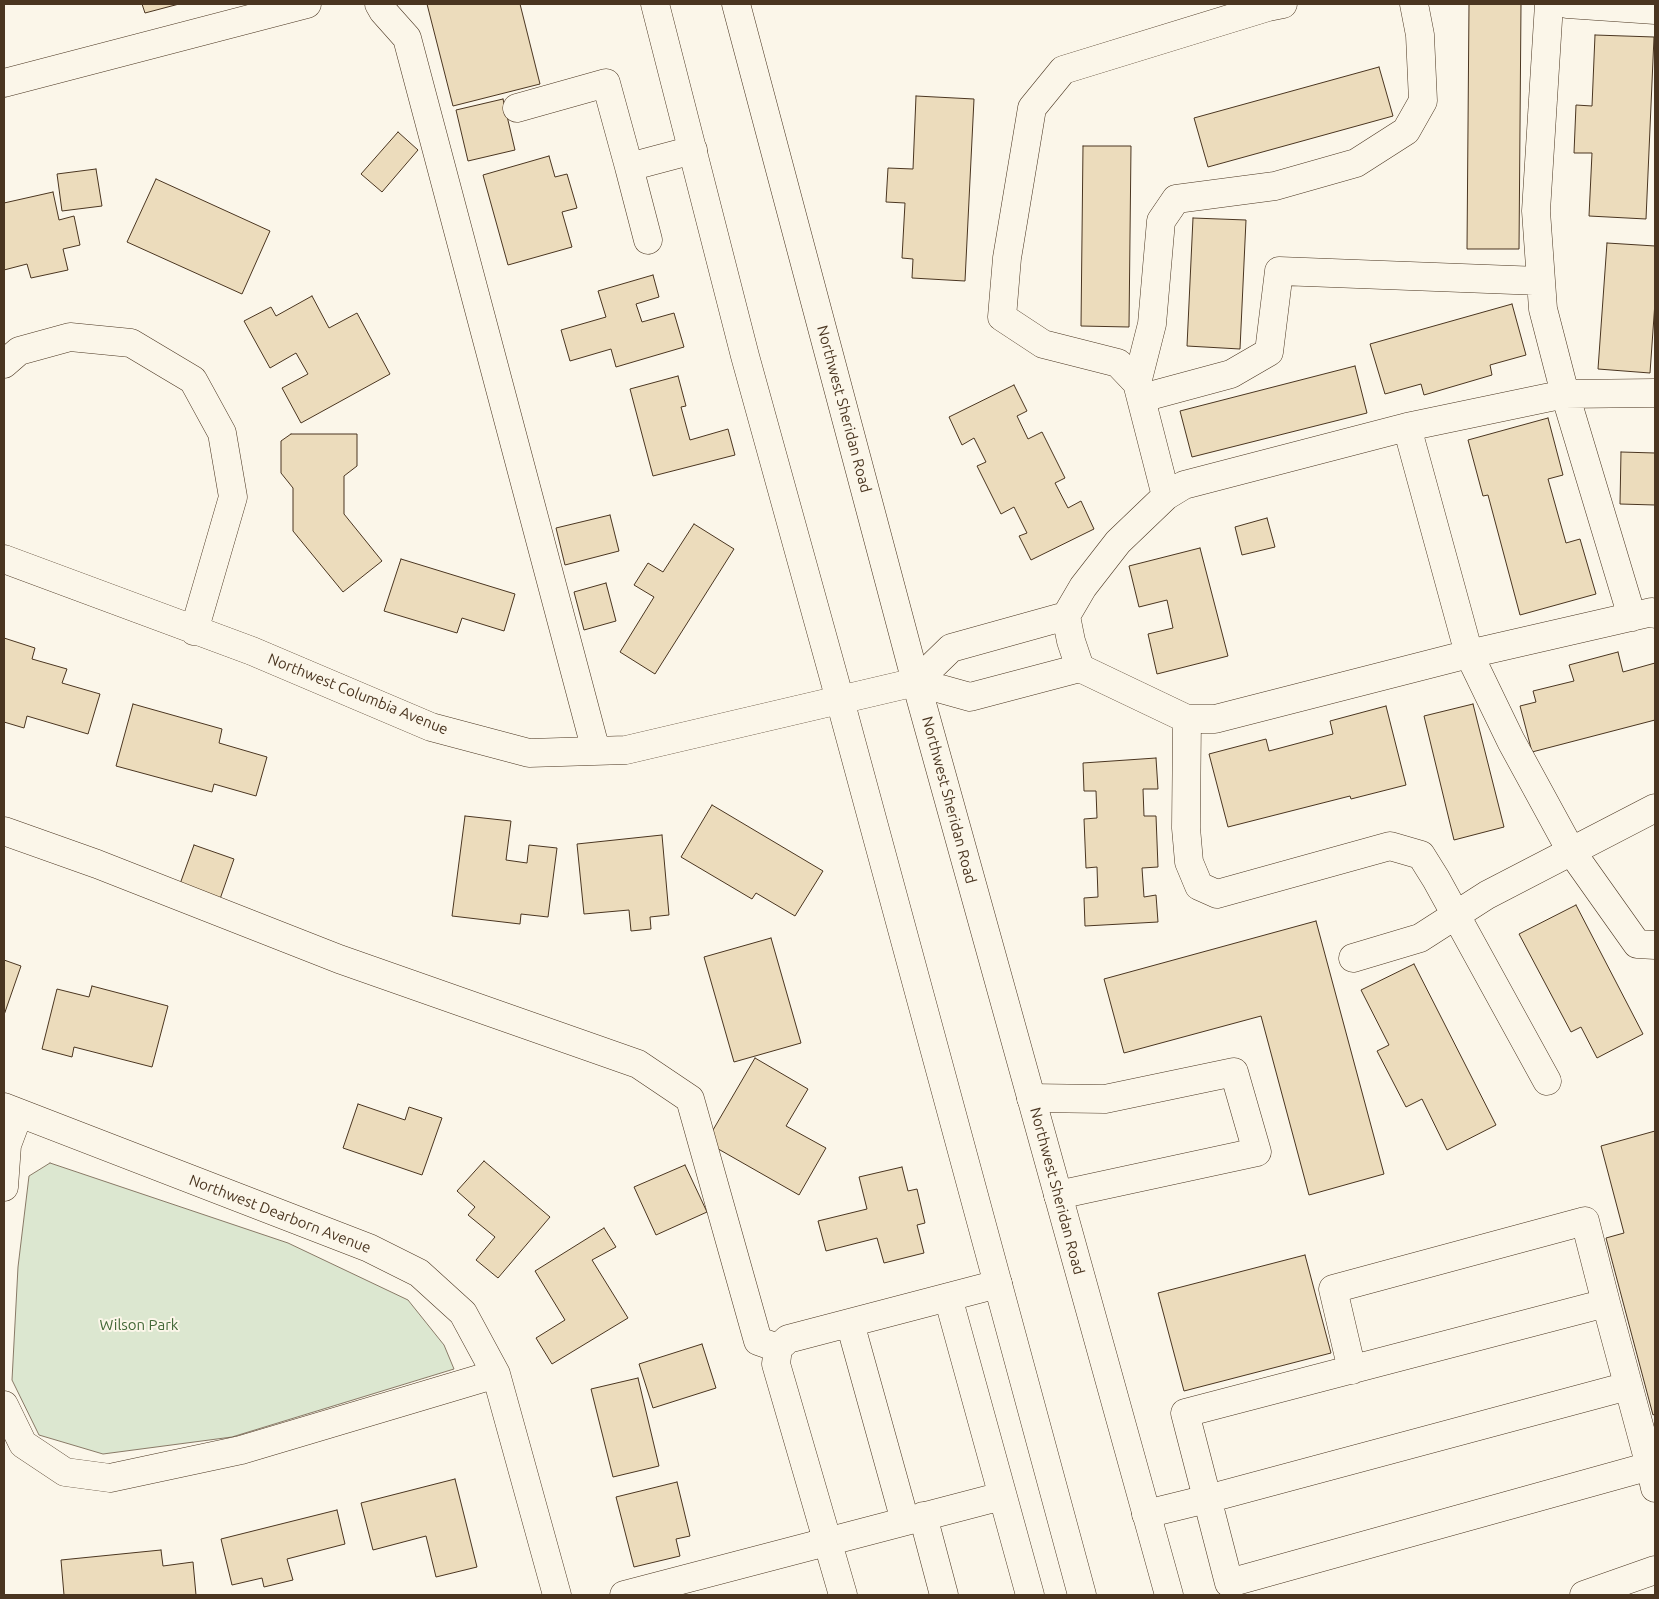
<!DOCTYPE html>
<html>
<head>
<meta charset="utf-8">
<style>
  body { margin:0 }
  #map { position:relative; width:1659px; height:1599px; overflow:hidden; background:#fbf6e9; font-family:Ubuntu,sans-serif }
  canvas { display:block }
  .frame { position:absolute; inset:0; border:5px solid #4a3520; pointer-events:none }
</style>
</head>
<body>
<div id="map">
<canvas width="1659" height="1599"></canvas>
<div class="frame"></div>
</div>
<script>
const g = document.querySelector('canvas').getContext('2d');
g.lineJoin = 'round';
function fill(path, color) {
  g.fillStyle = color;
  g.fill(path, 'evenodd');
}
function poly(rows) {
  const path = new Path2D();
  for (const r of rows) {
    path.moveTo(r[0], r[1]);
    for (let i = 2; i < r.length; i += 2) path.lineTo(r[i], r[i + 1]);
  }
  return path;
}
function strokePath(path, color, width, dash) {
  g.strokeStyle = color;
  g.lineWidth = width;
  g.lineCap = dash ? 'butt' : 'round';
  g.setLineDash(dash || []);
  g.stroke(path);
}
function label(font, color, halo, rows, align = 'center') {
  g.font = font + ' Ubuntu,sans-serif';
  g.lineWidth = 4;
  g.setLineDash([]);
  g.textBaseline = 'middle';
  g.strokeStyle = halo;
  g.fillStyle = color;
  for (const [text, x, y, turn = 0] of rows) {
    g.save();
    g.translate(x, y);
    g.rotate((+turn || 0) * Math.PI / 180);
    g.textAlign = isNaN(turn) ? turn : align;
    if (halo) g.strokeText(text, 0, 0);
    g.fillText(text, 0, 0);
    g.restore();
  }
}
const green = poly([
  [50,1163,288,1243,408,1300,444,1345,454,1369,232,1437,103,1454,39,1435,12,1380,18,1267,29,1176,50,1163]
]);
fill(green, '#dce7d0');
strokePath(green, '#887966', 1);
const building = poly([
  [142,4,179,4,145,13,142,4],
  [427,4,520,4,540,84,453,106,427,4],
  [1469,4,1521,4,1519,249,1467,249,1469,4],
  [1595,35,1654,37,1646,219,1589,216,1592,153,1574,153,1576,105,1592,106,1595,35],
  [1379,67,1393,116,1208,167,1194,118,1379,67],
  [916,96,974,99,965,281,912,278,913,259,902,258,905,203,886,202,888,168,913,169,916,96],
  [503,99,515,150,468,161,456,110,503,99],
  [398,132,418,150,382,192,361,174,398,132],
  [1083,146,1131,146,1129,327,1081,326,1083,146],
  [549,156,555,177,567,174,577,208,562,212,572,247,508,265,483,175,549,156],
  [96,169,102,206,62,211,57,174,96,169],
  [156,179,270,231,242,294,127,242,156,179],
  [53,192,59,220,74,216,80,245,63,249,68,270,31,278,27,264,4,270,4,203,53,192],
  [1193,218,1246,220,1240,349,1187,346,1193,218],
  [1607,243,1655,246,1655,302,1650,373,1598,369,1607,243],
  [653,275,659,297,636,304,642,322,674,313,684,347,616,367,611,349,570,361,561,330,606,317,598,291,653,275],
  [312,296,329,328,357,313,390,374,301,423,282,388,308,374,296,353,270,368,244,321,271,307,276,316,312,296],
  [1512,304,1526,355,1490,365,1492,375,1424,395,1421,384,1385,394,1370,344,1512,304],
  [1355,366,1367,413,1192,457,1180,411,1355,366],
  [678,376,686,406,681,407,690,440,728,429,735,455,653,476,630,389,678,376],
  [1014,385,1027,411,1017,416,1028,439,1042,432,1065,478,1055,483,1068,508,1081,501,1094,529,1031,560,1019,536,1027,533,1014,507,1001,514,977,466,986,462,974,438,962,445,949,417,1014,385],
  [1548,418,1563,475,1548,479,1566,543,1580,539,1596,594,1520,615,1488,495,1483,496,1468,440,1548,418],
  [291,434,357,434,357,466,344,476,344,514,382,561,343,592,293,531,293,488,281,473,281,441,291,434],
  [1621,452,1655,453,1655,505,1620,504,1621,452],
  [610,515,619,551,565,565,556,528,610,515],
  [1267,518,1275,547,1242,555,1235,527,1267,518],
  [694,524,734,549,655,674,620,652,654,597,634,585,648,563,663,572,694,524],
  [1200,548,1228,656,1157,674,1148,634,1173,628,1167,600,1139,607,1129,566,1200,548],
  [401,559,515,594,504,631,462,618,457,633,384,611,401,559],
  [606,583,616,621,584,630,574,592,606,583],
  [4,638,35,648,32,659,67,669,62,683,100,694,88,734,27,716,24,728,4,722,4,638],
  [1618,652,1623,672,1655,663,1655,720,1532,752,1520,706,1536,702,1533,691,1574,681,1569,665,1618,652],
  [133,704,222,729,219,743,267,757,256,796,214,784,212,792,116,766,133,704],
  [1473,704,1504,827,1454,840,1424,716,1473,704],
  [1386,706,1406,785,1351,799,1350,796,1228,827,1209,754,1266,739,1269,751,1333,734,1330,721,1386,706],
  [1156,758,1158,789,1143,789,1144,816,1156,816,1158,867,1142,868,1144,897,1156,895,1158,922,1085,926,1084,898,1098,897,1097,867,1086,868,1084,819,1097,818,1096,791,1084,791,1083,763,1156,758],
  [712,805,823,871,795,916,756,893,752,899,681,857,712,805],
  [465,816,511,821,506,860,527,863,529,845,557,848,548,917,521,914,520,924,452,916,465,816],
  [662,835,669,915,650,917,651,929,631,931,629,910,584,914,577,844,662,835],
  [194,845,234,859,220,899,180,884,194,845],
  [1576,905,1643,1034,1597,1058,1581,1027,1571,1032,1519,934,1576,905],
  [1316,921,1384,1174,1309,1195,1261,1016,1124,1053,1104,979,1316,921],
  [771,938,801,1043,734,1062,704,957,771,938],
  [4,960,21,966,4,1015,4,960],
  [1414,964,1496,1125,1447,1150,1422,1099,1406,1107,1377,1051,1389,1045,1361,990,1414,964],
  [92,986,168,1006,152,1067,74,1047,72,1057,42,1049,57,989,89,997,92,986],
  [755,1058,808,1089,786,1126,826,1148,799,1195,706,1142,755,1058],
  [358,1104,405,1120,409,1107,442,1118,422,1175,343,1148,358,1104],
  [1655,1131,1655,1414,1653,1415,1606,1238,1624,1233,1601,1146,1655,1131],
  [484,1161,550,1217,498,1278,476,1260,495,1237,468,1215,475,1207,457,1191,484,1161],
  [685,1165,707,1212,656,1235,634,1187,685,1165],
  [902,1167,908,1191,917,1189,925,1223,917,1225,924,1253,884,1263,877,1238,826,1251,818,1221,867,1209,859,1177,902,1167],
  [604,1228,616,1247,592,1260,628,1318,552,1364,536,1338,565,1320,535,1271,604,1228],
  [1305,1255,1331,1353,1184,1391,1158,1293,1305,1255],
  [702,1344,716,1388,653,1408,639,1364,702,1344],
  [638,1378,659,1466,613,1477,591,1389,638,1378],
  [455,1479,477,1567,436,1577,426,1536,373,1550,361,1503,455,1479],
  [677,1482,690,1536,676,1539,680,1556,634,1567,616,1497,677,1482],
  [337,1510,345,1544,287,1559,293,1580,264,1587,262,1578,232,1585,221,1539,337,1510],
  [161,1550,163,1566,193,1562,196,1595,64,1595,61,1560,161,1550]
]);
fill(building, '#ecdcbc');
strokePath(building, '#4a3520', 1);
const minor = poly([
  [379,4,383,11,407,38,596,751],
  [1549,4,1536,211,1543,309,1565,394,1632,617],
  [1567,4,1655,10],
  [4,83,307,4],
  [517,108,606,83,629,167,693,150],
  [629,167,648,240],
  [4,364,19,351,70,337,131,343,193,380,222,433,233,497,194,631],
  [1137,383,1118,363,1043,344,1002,317,1007,258,1032,108,1063,70,1268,7,1283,4],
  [1142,398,1231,374,1269,352,1279,271,1540,281],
  [1407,427,1469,654,1511,741,1571,851,1637,944,1655,945],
  [1166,496,1137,383,1152,324,1161,221,1176,199,1275,186,1356,163,1406,131,1423,101,1420,35,1414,4],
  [4,559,252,651,431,727,529,753,626,750,916,682,970,697,1080,668,1187,719,1215,719,1469,654,1652,612,1655,614],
  [1080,668,1071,641,1066,616,1083,587,1118,542,1166,496,1184,485,1407,427,1565,394,1655,393],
  [916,682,951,648,1066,616],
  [1187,719,1186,828,1189,862,1199,886,1217,894,1390,846,1421,855,1436,879,1547,1081],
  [4,831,97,864,339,959,638,1064,690,1099,758,1341,778,1348],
  [1353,958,1420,938,1487,895,1655,808],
  [1031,1098,1105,1099,1234,1072,1257,1152,1058,1195],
  [4,1107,369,1248,419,1273,463,1313,496,1374,557,1595],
  [4,1187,7,1145,19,1113],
  [948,1297,1030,1595],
  [850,1323,905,1521],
  [1352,1370,1333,1289,1585,1221,1606,1303],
  [4,1405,23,1444,65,1472,110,1478,241,1450,496,1374],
  [1655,1465,1650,1466,1229,1583,1185,1413,1606,1303,1650,1466,1655,1488],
  [1146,1514,1207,1499,1628,1386],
  [923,1516,944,1595],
  [624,1595,1002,1496],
  [843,1595,776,1364,778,1348,788,1339,998,1284],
  [1584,1595,1655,1570]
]);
const major = poly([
  [655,4,745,356,840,700,1082,1595],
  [736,4,916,682,1169,1595]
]);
strokePath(minor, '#4a3520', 29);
strokePath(major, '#4a3520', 29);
strokePath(minor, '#fbf6e9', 28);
strokePath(major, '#fbf6e9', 28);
label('15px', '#4a3520', '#fbf6e9', [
  ["Northwest Sheridan Road",844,409,75],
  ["Northwest Columbia Avenue",358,694,22],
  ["Northwest Sheridan Road",949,800,75],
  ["Northwest Sheridan Road",1057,1191,75],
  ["Northwest Dearborn Avenue",280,1214,21]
]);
label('15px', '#436837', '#fbf6e9', [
  ["Wilson Park",139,1325]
]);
</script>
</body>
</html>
